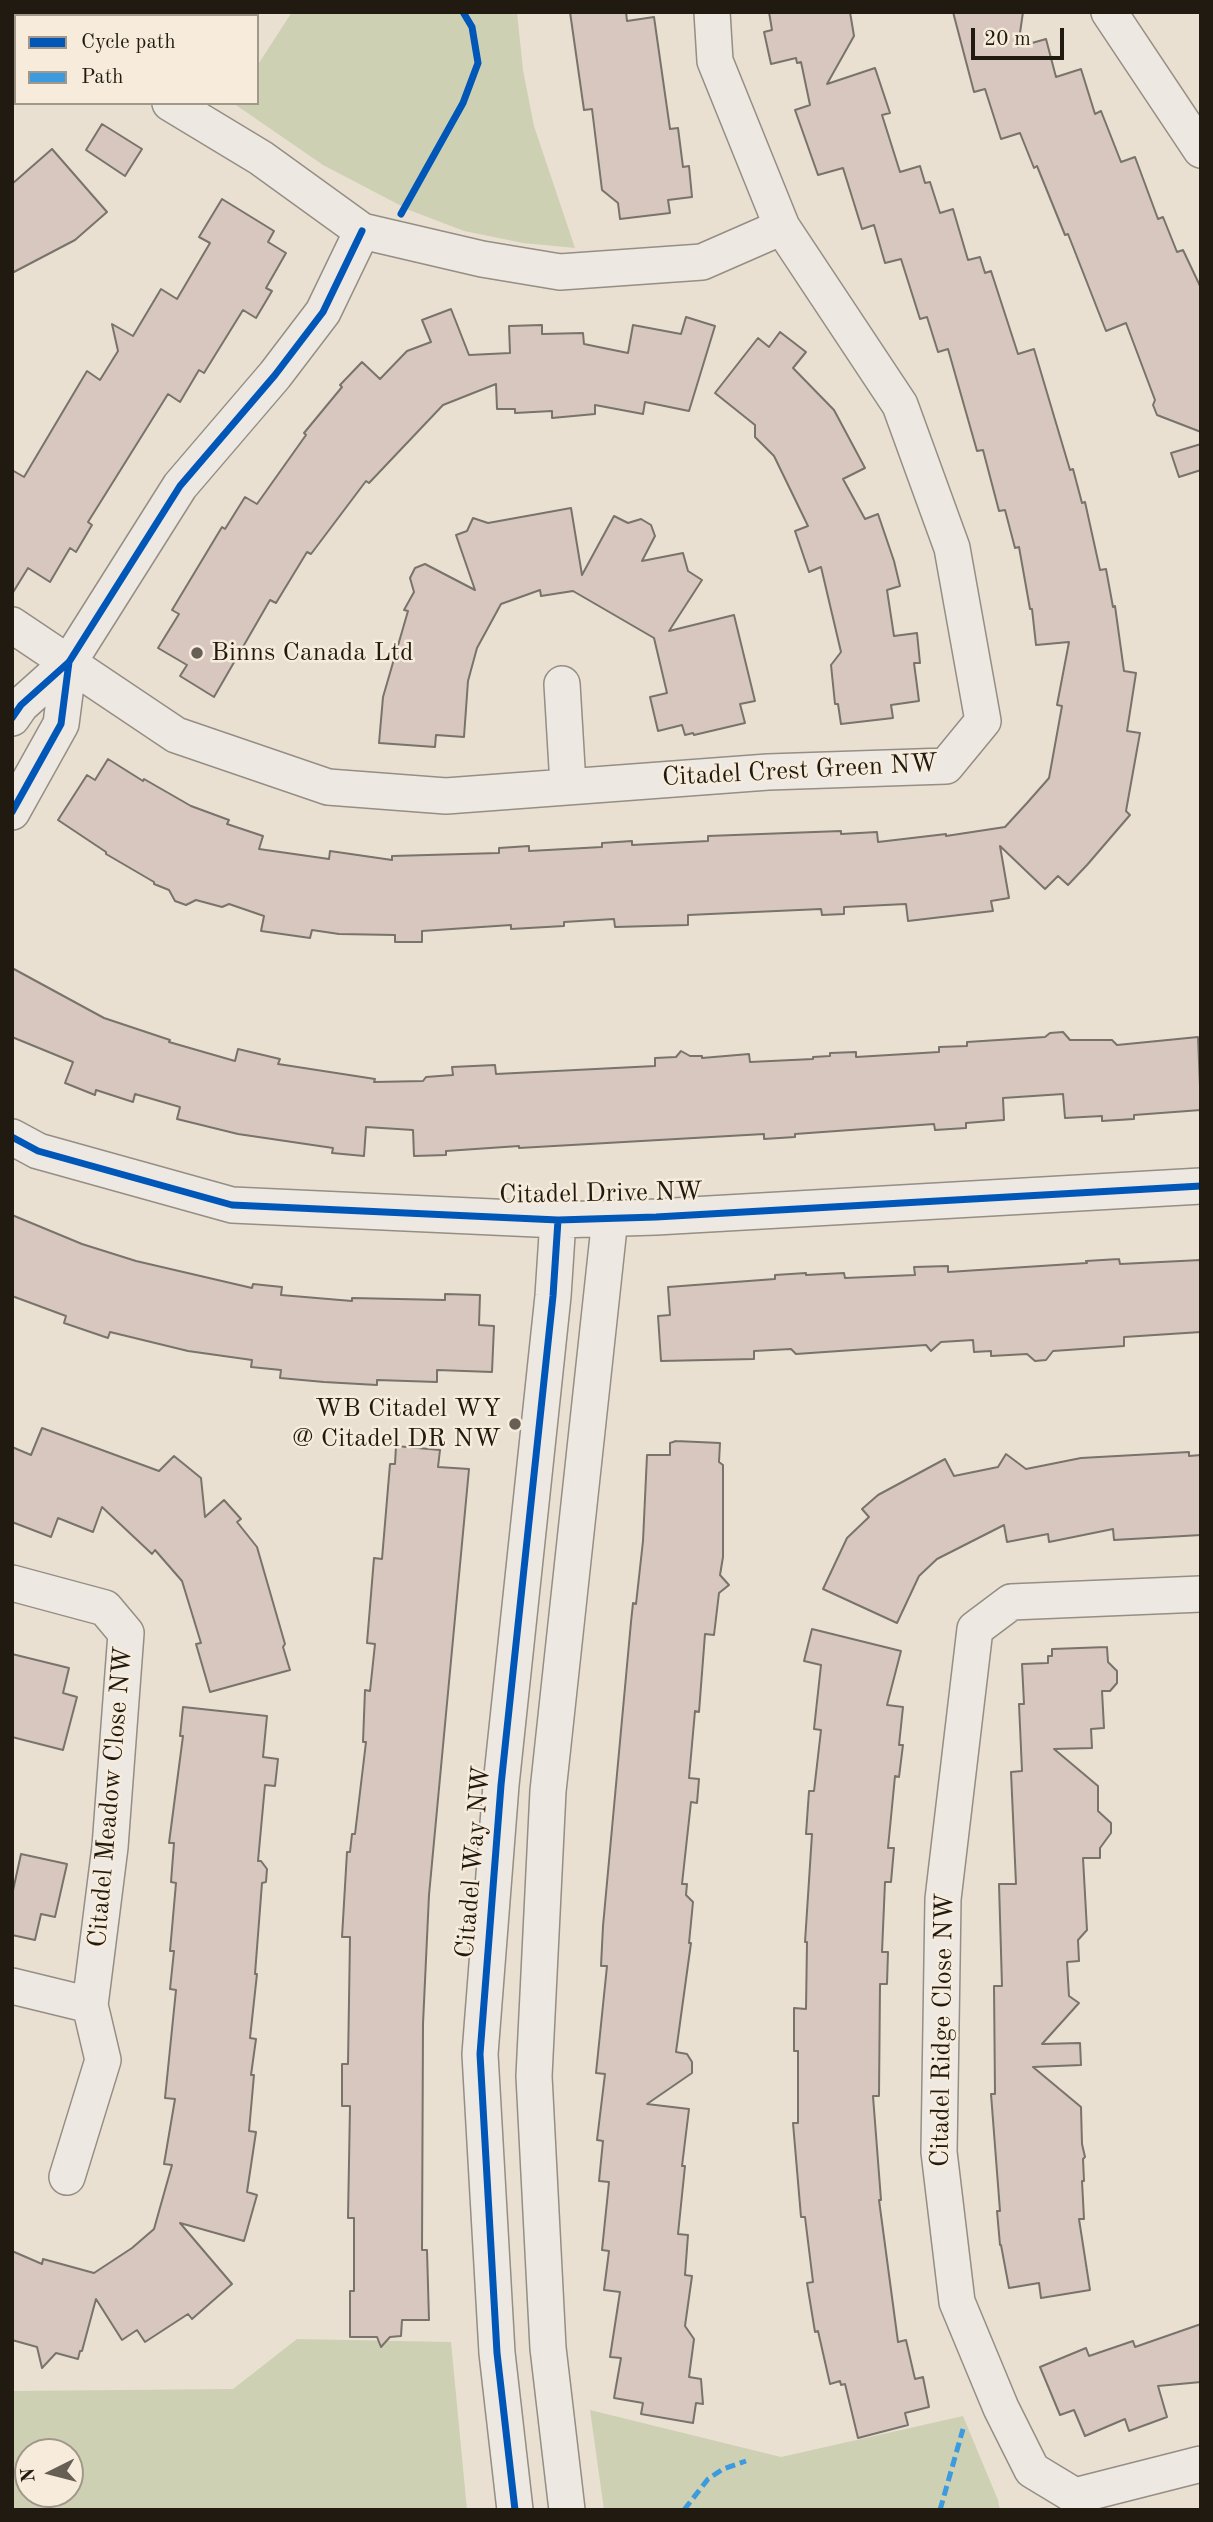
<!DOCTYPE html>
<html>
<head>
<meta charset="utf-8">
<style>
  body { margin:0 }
  #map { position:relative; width:1213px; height:2522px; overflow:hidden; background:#e9e0d2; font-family:"Old Standard TT",serif }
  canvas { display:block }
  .frame { position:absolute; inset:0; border:14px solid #211a10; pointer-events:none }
  .legend { position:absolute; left:14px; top:14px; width:245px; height:91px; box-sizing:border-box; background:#f7ecdc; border:2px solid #a1988a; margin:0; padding:9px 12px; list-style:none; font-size:21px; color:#211a10 }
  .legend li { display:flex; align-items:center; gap:14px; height:35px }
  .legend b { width:35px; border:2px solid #a1988a }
  .north { position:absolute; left:14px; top:2438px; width:70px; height:70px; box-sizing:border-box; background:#f7ecdc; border:2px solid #a1988a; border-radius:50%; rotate:264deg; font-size:19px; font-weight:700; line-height:28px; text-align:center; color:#211a10 }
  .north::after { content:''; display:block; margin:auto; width:24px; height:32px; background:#675f54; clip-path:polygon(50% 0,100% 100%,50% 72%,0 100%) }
  .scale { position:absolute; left:971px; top:28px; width:93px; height:32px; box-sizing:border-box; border:4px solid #211a10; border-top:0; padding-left:9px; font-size:21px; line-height:24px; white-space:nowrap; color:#211a10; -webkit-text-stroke:5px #f7ecdc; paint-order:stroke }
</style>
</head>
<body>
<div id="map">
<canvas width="1213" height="2522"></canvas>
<div class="frame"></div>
<ul class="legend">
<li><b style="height:9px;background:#0057b8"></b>Cycle path</li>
<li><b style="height:9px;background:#3c9bde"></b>Path</li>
</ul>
<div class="north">N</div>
<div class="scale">20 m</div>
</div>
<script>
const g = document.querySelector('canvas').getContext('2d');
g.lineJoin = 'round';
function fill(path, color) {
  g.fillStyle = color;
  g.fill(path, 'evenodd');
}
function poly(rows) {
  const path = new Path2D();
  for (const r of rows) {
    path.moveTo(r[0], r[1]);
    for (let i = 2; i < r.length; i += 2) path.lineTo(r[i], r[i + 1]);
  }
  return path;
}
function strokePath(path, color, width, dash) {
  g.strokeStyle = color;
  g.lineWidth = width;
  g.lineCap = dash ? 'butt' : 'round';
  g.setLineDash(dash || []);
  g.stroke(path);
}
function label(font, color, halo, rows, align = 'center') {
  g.font = font + ' "Old Standard TT",serif';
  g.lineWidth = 5;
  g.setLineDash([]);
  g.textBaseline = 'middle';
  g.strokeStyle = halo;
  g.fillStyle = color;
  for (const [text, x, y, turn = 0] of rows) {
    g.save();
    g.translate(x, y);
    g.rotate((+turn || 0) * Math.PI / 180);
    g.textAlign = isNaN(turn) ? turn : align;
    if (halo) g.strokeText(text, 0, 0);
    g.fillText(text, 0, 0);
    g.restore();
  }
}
fill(poly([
  [292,12,517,12,523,70,534,126,575,248,523,243,464,231,409,210,323,165,233,103,257,103,257,66],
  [297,2339,451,2342,467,2510,12,2510,12,2391,233,2389],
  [28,2452,70,2452,70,2494,28,2494],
  [590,2410,781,2457,963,2416,998,2500,1000,2510,604,2510]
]), '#ced0b3');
const building = poly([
  [570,12,626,12,627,21,654,17,670,129,678,128,683,167,689,166,692,197,668,200,670,213,620,219,618,203,602,190,592,109,584,110,570,12],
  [769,12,850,12,854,36,827,84,875,68,890,113,882,115,900,172,920,166,925,183,930,182,940,213,953,209,968,260,980,257,985,273,991,271,1018,354,1034,349,1070,470,1073,469,1082,503,1085,502,1100,570,1106,569,1113,607,1115,606,1124,671,1136,673,1127,731,1140,733,1126,811,1130,815,1087,865,1068,885,1058,876,1045,889,1000,846,1009,898,991,901,993,911,908,921,906,904,844,907,844,914,822,915,821,909,688,915,688,925,615,927,614,919,564,922,564,926,511,929,511,925,422,931,422,942,395,942,395,935,339,934,312,930,310,938,261,931,264,916,229,904,222,907,196,900,186,905,175,901,169,890,154,884,154,882,106,854,106,852,58,820,87,775,95,780,108,759,143,781,144,779,191,806,229,820,227,824,263,836,259,849,329,859,330,851,392,860,392,856,499,853,499,848,529,846,529,851,602,847,602,843,632,841,632,845,708,841,708,836,841,831,841,834,877,832,878,842,946,834,946,836,1005,827,1027,803,1049,778,1062,706,1057,705,1069,642,1036,645,1032,609,1030,609,1019,547,1015,548,1005,510,999,511,983,450,977,451,948,349,938,352,927,317,920,319,901,259,885,263,874,225,862,229,843,168,818,175,795,110,810,105,801,62,797,63,796,58,771,64,764,32,772,30,769,12],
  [953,12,1023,12,1018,47,1046,39,1056,77,1081,69,1095,114,1101,111,1121,162,1135,157,1158,219,1163,217,1177,252,1183,250,1201,288,1201,432,1157,415,1153,405,1155,400,1126,323,1106,331,1068,234,1065,235,1037,166,1034,168,1020,133,1001,139,985,89,974,92,953,12],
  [102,124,142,149,125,176,86,150,102,124],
  [52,149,107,212,75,240,12,273,12,184,52,149],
  [222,199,274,231,268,242,286,253,266,288,272,291,256,318,243,310,204,373,199,370,180,402,168,394,88,522,92,525,76,552,70,548,50,582,28,568,12,594,12,470,24,477,87,371,100,380,118,351,112,324,133,336,161,289,177,299,210,243,199,237,222,199],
  [451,309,469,355,510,353,509,326,542,325,542,334,583,333,584,344,628,353,633,325,681,334,686,317,715,326,689,411,645,402,643,414,595,405,595,414,552,418,552,411,515,413,515,409,497,409,496,384,443,405,369,483,366,481,311,554,307,552,276,603,270,600,214,697,180,676,187,665,158,648,179,614,172,610,222,527,225,529,245,497,257,504,306,435,304,433,342,387,340,385,362,362,380,379,407,351,431,342,422,320,451,309],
  [780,332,806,352,793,368,834,410,865,468,843,479,865,519,878,514,894,561,900,586,887,590,894,636,917,633,920,663,914,663,919,701,891,705,893,718,841,724,838,704,835,704,831,665,841,652,821,567,809,572,795,531,808,526,774,456,755,437,755,425,715,393,758,338,769,347,780,332],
  [1201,444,1201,470,1179,477,1171,453,1201,444],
  [571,508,582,575,614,516,628,523,641,519,651,525,655,536,642,561,683,553,688,571,702,580,669,631,734,615,755,701,740,704,745,723,694,735,693,733,685,735,682,725,658,731,650,697,667,693,654,638,573,591,541,596,540,590,501,604,477,648,468,681,464,737,436,735,435,747,379,743,383,697,408,611,404,610,414,592,410,578,415,568,425,564,475,590,456,535,467,531,473,518,488,523,571,508],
  [12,968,104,1018,170,1040,169,1042,235,1061,238,1049,280,1059,278,1064,375,1079,374,1082,423,1081,426,1077,453,1075,452,1067,495,1065,496,1074,655,1066,655,1058,676,1057,681,1051,690,1056,702,1056,702,1058,749,1054,750,1062,813,1059,813,1057,830,1056,830,1053,856,1052,856,1057,939,1052,939,1047,967,1046,967,1042,1045,1037,1050,1033,1063,1032,1070,1040,1112,1040,1117,1045,1198,1037,1201,1110,1134,1115,1134,1119,1102,1121,1102,1116,1065,1118,1063,1094,1003,1098,1004,1120,966,1123,966,1128,935,1130,934,1124,795,1134,795,1137,764,1139,764,1134,519,1148,519,1146,446,1151,446,1155,414,1156,413,1130,366,1127,364,1156,332,1153,333,1148,238,1134,177,1119,180,1107,135,1094,133,1102,96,1090,95,1095,65,1083,73,1062,12,1037,12,968],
  [12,1215,82,1244,136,1261,252,1288,253,1284,282,1287,281,1295,352,1301,352,1298,445,1300,445,1294,480,1295,479,1325,494,1326,492,1372,437,1370,437,1382,377,1380,377,1385,324,1382,280,1378,281,1370,251,1367,252,1360,188,1351,110,1332,108,1338,64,1323,66,1316,12,1296,12,1215],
  [1119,1259,1120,1264,1201,1260,1201,1332,1124,1337,1124,1346,1053,1351,1046,1360,1035,1361,1027,1354,991,1356,991,1351,974,1352,973,1340,941,1342,931,1351,926,1345,796,1354,791,1349,754,1351,754,1359,661,1361,658,1316,670,1315,668,1287,775,1279,775,1275,806,1273,806,1275,844,1273,845,1278,915,1275,914,1267,948,1266,948,1272,1087,1263,1086,1261,1119,1259],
  [42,1428,159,1471,174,1456,201,1478,205,1517,224,1500,241,1519,237,1522,257,1547,285,1644,283,1647,290,1670,210,1692,196,1644,201,1643,182,1581,155,1550,152,1554,102,1507,93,1532,58,1518,51,1537,12,1522,12,1447,31,1455,42,1428],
  [676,1441,720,1443,719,1462,723,1465,723,1557,720,1575,729,1585,719,1593,714,1635,705,1634,699,1712,695,1711,689,1778,699,1779,697,1803,691,1802,682,1884,687,1884,686,1895,693,1902,689,1943,691,1943,676,2052,687,2054,692,2062,692,2073,647,2104,689,2109,682,2166,685,2166,678,2234,688,2235,685,2275,692,2276,685,2326,694,2339,689,2377,701,2379,703,2404,696,2403,693,2423,641,2414,643,2403,614,2398,621,2358,610,2357,620,2292,604,2290,609,2251,602,2250,609,2182,599,2181,603,2141,597,2140,605,2074,596,2073,607,1966,601,1966,603,1926,631,1622,633,1603,636,1604,643,1541,647,1455,670,1455,670,1443,676,1441],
  [396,1446,440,1450,438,1467,469,1469,429,1895,423,2024,422,2250,427,2250,429,2320,402,2320,401,2336,390,2337,381,2347,377,2337,350,2337,350,2291,354,2291,354,2218,348,2218,350,2106,342,2106,342,2064,348,2064,350,1937,342,1937,347,1852,350,1852,352,1834,355,1834,366,1742,363,1742,365,1690,370,1691,375,1644,367,1643,374,1558,382,1559,390,1464,395,1464,396,1446],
  [1189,1452,1189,1456,1201,1455,1201,1535,1114,1540,1113,1529,1049,1542,1048,1534,1007,1542,1004,1525,937,1559,919,1576,897,1623,823,1589,847,1538,869,1517,862,1509,878,1495,945,1459,954,1476,998,1467,1006,1454,1026,1469,1081,1458,1189,1452],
  [812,1629,901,1651,887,1705,903,1707,899,1745,903,1745,899,1777,895,1776,888,1848,894,1848,891,1882,885,1882,882,1952,888,1952,887,1984,880,1984,879,2096,873,2096,881,2200,879,2200,898,2342,906,2340,915,2379,923,2377,929,2407,905,2413,908,2425,858,2438,845,2384,841,2385,840,2381,830,2384,818,2331,815,2332,807,2283,813,2282,805,2217,801,2217,793,2123,798,2123,798,2051,794,2051,794,2008,806,2009,807,1942,805,1942,812,1834,806,1834,809,1791,814,1791,821,1730,814,1729,821,1665,804,1661,812,1629],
  [1107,1647,1108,1662,1117,1671,1117,1683,1110,1691,1102,1691,1104,1728,1091,1729,1092,1748,1054,1749,1098,1786,1098,1811,1111,1823,1111,1833,1100,1848,1100,1858,1083,1858,1087,1930,1078,1940,1079,1961,1067,1962,1069,1996,1079,2003,1042,2044,1080,2043,1081,2065,1033,2067,1081,2107,1082,2144,1085,2157,1083,2159,1084,2181,1082,2181,1084,2219,1079,2219,1090,2290,1041,2298,1039,2283,1009,2288,1001,2245,1000,2245,997,2211,1000,2211,991,2094,995,2094,994,1986,1002,1986,999,1884,1016,1884,1011,1772,1022,1771,1019,1704,1024,1704,1022,1664,1048,1663,1048,1656,1052,1656,1052,1649,1107,1647],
  [12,1654,69,1668,63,1693,77,1697,63,1750,12,1737,12,1654],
  [183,1707,267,1716,263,1757,278,1759,275,1786,265,1785,258,1861,261,1861,267,1869,266,1882,262,1883,255,1974,257,1974,250,2038,256,2039,251,2075,254,2075,249,2131,256,2132,247,2192,257,2195,244,2241,180,2223,232,2284,192,2319,188,2314,145,2342,137,2330,122,2340,96,2299,82,2351,80,2351,78,2359,56,2353,42,2368,37,2347,12,2340,12,2251,42,2264,43,2259,94,2273,132,2248,154,2229,172,2165,164,2164,175,2099,165,2098,176,1990,170,1989,174,1951,170,1951,176,1883,171,1882,174,1843,169,1843,183,1736,180,1736,183,1707],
  [21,1854,67,1864,55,1917,41,1914,35,1940,12,1935,12,1895,21,1854],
  [1201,2324,1201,2382,1158,2386,1167,2417,1129,2431,1125,2419,1085,2436,1074,2410,1060,2415,1040,2367,1086,2348,1089,2356,1133,2341,1135,2347,1201,2324]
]);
fill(building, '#d7c7be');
strokePath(building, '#78736b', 2);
const minor = poly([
  [1109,12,1201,150],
  [12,49,16,49],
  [170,103,261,158,362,231,482,259,560,272,702,262,782,227],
  [12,625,176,735,328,787,446,796,768,772,946,766,983,721,952,548,900,405,782,227,715,61,712,12],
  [562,684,568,785],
  [12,718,21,705,69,662,180,486,275,375,323,312,362,231],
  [12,812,61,724,69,662],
  [12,1137,38,1151,232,1205,558,1220,656,1217,1201,1186],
  [12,1583,105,1608,126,1633,110,1847,90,2005,12,1986],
  [1201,1594,1011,1602,975,1629,943,1899,939,2152,957,2302,1001,2408,1032,2470,1075,2496,1201,2464],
  [67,2177,103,2060,90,2005],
  [515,2510,497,2353,480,2054,501,1785,553,1296,558,1220],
  [567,2510,548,2348,534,2076,548,1791,610,1218]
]);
strokePath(minor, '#948e84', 38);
strokePath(minor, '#ede8e2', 35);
strokePath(poly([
  [684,2510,708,2479,723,2469,746,2461],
  [940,2510,963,2429]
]), '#3c9bde', 5, [10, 5]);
strokePath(poly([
  [401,214,463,103,478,63,472,27,463,12],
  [12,718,21,705,69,662,180,486,275,375,323,312,362,231],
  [12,812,61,724,69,662],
  [12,1137,38,1151,232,1205,558,1220,656,1217,1201,1186],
  [515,2510,497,2353,480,2054,501,1785,553,1296,558,1220]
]), '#0057b8', 7);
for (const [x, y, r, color] of [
  [197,653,7,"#675f54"],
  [515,1424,7,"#675f54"]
]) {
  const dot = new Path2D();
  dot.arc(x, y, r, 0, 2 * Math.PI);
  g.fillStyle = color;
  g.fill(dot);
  strokePath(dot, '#f7ecdc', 2.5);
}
label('26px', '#211a10', '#f7ecdc', [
  ["Binns Canada Ltd",211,653],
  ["WB Citadel WY",501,1409,"right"],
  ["@ Citadel DR NW",501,1439,"right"]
], 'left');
label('26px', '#211a10', '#f7ecdc', [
  ["Citadel Crest Green NW",800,771,-3],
  ["Citadel Drive NW",601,1194,-1],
  ["Citadel Meadow Close NW",111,1797,-85],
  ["Citadel Way NW",474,1862,-85],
  ["Citadel Ridge Close NW",943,2030,-89]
]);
</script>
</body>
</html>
